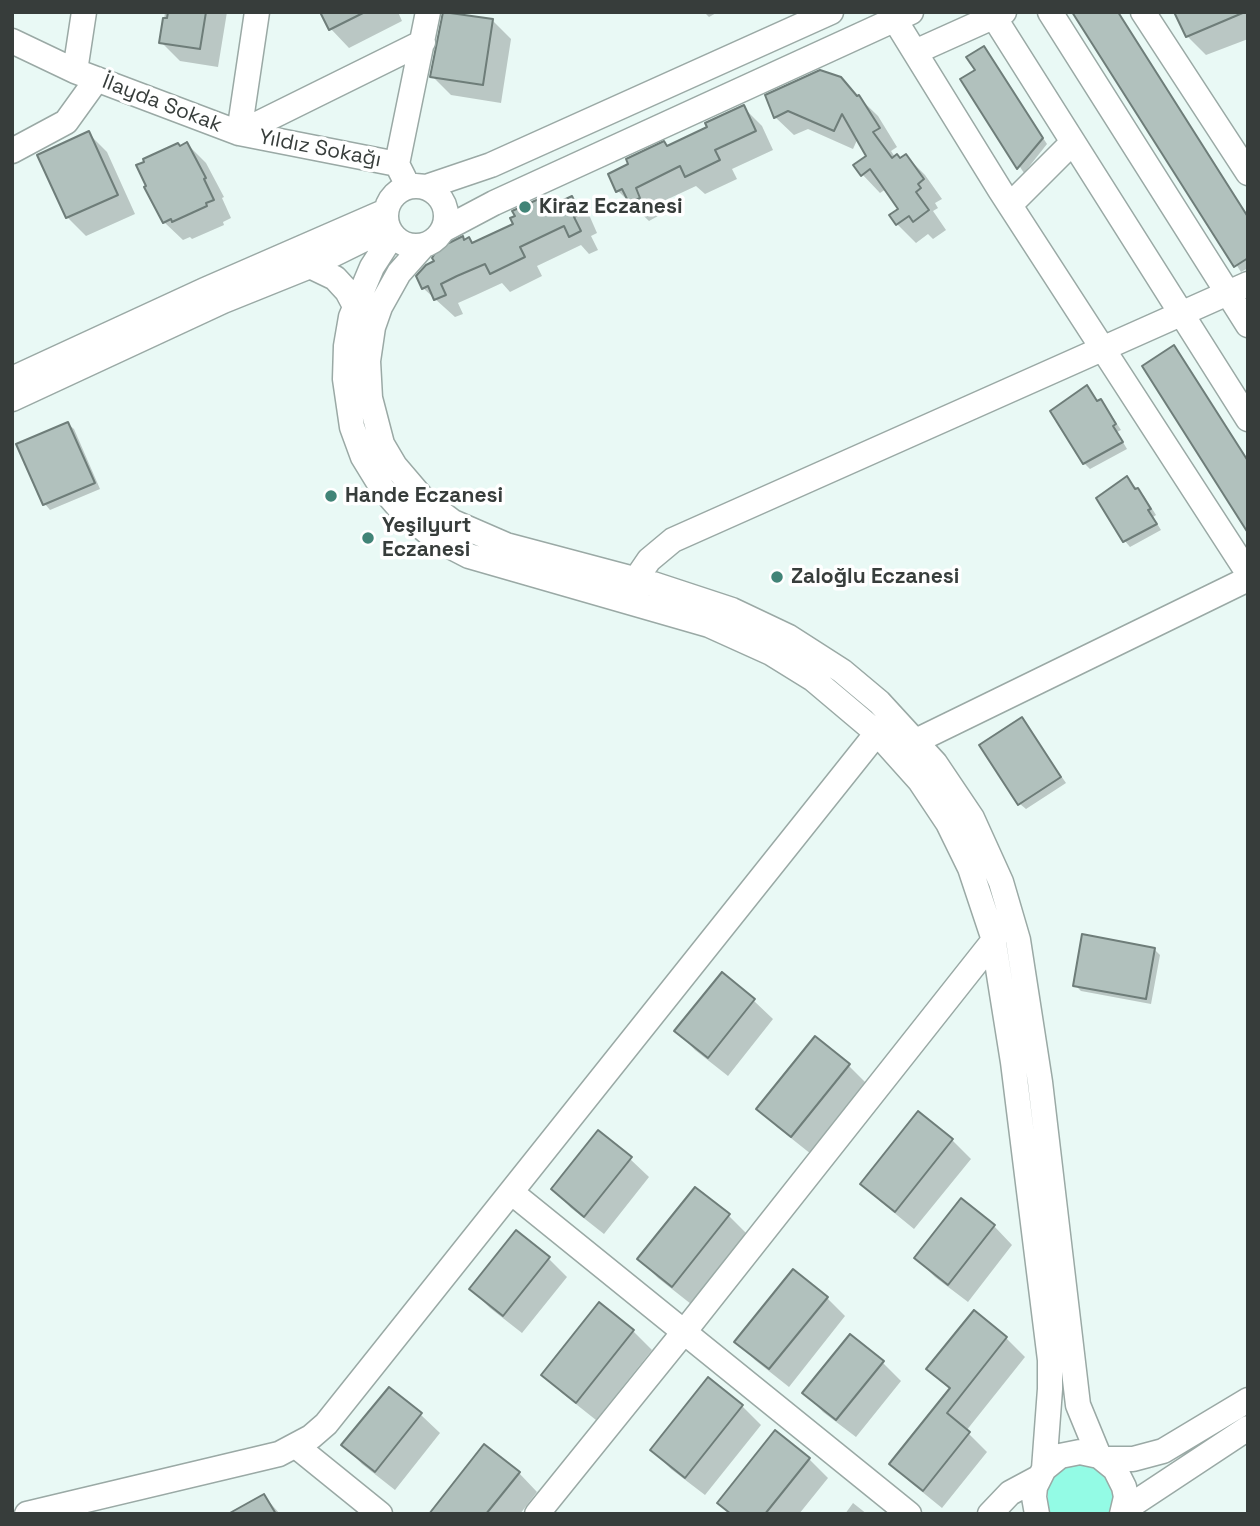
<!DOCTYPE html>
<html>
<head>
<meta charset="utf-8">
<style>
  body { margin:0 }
  #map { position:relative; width:1260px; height:1526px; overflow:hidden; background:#e9f9f5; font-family:"Space Grotesk",sans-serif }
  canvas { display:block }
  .frame { position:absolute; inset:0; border:14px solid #373d3b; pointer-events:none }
</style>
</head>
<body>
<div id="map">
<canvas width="1260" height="1526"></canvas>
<div class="frame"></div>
</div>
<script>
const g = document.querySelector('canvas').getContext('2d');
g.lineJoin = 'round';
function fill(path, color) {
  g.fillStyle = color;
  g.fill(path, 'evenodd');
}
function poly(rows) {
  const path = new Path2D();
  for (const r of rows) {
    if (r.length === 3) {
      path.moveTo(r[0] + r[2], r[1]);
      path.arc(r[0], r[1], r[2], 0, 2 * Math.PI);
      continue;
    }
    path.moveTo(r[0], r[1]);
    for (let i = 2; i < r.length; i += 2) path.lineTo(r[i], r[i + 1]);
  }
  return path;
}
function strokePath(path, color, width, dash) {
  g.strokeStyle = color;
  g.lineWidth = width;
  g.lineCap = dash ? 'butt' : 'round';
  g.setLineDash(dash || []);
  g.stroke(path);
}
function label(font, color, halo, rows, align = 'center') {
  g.font = font + ' "Space Grotesk",sans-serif';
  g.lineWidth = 7;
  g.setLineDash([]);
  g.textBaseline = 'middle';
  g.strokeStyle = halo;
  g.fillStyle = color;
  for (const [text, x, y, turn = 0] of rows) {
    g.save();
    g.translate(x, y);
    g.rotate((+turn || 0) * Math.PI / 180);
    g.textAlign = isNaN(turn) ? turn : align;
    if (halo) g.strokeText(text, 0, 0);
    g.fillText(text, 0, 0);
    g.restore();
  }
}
fill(poly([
  [1080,1464,1094,1467,1106,1476,1113,1497,1109,1514,1051,1514,1049,1512,1047,1490,1053,1476,1065,1467]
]), '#93fbe5');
fill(poly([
  [165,12,227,12,218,67,180,61,161,42],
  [322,12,398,12,402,21,349,48,331,29],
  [704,12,718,12,709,17],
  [1083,12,1118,12,1248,216,1248,268,1241,272,1077,16],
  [1176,12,1248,12,1248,39,1206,55,1187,36],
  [493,21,511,39,501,103,451,95,432,76],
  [984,48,1047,144,1024,173,962,80,977,70],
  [840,79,878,116,897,147,891,151,895,157,900,160,906,156,925,175,942,199,935,203,938,208,933,211,946,230,933,239,928,234,916,243,897,224,891,216,900,209,886,189,880,193,862,174,868,157,858,138,853,149,808,129,794,135,775,117],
  [743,107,762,126,773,150,732,169,737,179,705,194,696,186,653,206,658,216,649,221,618,191,668,147,710,128],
  [88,133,107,152,135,214,86,236,67,217],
  [187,144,206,163,224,197,222,198,231,218,223,222,224,225,192,239,190,237,183,240,164,222,180,147],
  [571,198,590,217,597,233,591,236,598,250,589,254,581,245,537,266,542,276,510,292,502,283,476,295,458,303,463,314,455,317,423,288,436,262,450,245,463,238,465,241,469,240,474,244,515,225,541,200,553,207],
  [1174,347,1248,461,1248,529],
  [1087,387,1099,402,1101,401,1106,407,1121,430,1117,432,1127,449,1090,469,1084,463],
  [68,424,74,429,100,489,50,510,45,504,19,445],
  [1127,478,1144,496,1156,515,1153,517,1161,530,1130,547,1125,541],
  [1022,720,1066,783,1026,809,1020,804],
  [1154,949,1160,955,1151,1004,1081,991,1075,985],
  [722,975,754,1001,773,1019,728,1076,695,1050,677,1031],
  [848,1065,867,1084,811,1154,777,1127,759,1109],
  [952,1140,971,1159,914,1229,881,1202,862,1184],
  [630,1159,649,1177,604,1234,571,1208,553,1189],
  [695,1189,729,1216,747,1234,691,1304,658,1278,639,1259],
  [994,1226,1012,1245,968,1302,935,1277,916,1258],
  [516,1233,549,1259,567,1277,522,1333,490,1308,471,1289],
  [827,1298,845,1316,789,1387,755,1360,737,1341],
  [974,1313,1006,1338,1025,1357,966,1431,987,1452,942,1508,910,1482,891,1464,950,1390,929,1369],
  [633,1331,652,1350,596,1420,562,1393,543,1375],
  [882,1362,901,1381,856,1437,823,1412,805,1393],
  [709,1380,742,1406,761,1425,705,1495,671,1469,652,1450],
  [389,1389,421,1415,440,1433,395,1490,362,1464,344,1445],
  [809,1459,828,1478,799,1514,731,1514,719,1503],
  [519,1473,537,1492,520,1514,431,1514],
  [264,1496,280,1514,237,1514],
  [853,1503,867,1514,845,1514]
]), '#0003');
const building = poly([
  [168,12,206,12,200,49,159,43,163,18,167,18,168,12],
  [320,12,365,12,329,30,320,12],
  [443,12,493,19,483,85,430,77,443,12],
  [1072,12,1118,12,1248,217,1248,258,1234,267,1072,12],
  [1174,12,1245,12,1186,37,1174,12],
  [984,46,1043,138,1017,169,960,79,975,70,966,57,984,46],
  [820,70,841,77,857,96,859,95,880,128,873,132,892,158,897,154,900,158,906,154,924,179,918,184,921,188,916,192,929,210,913,222,909,216,896,225,889,215,898,209,880,183,870,169,861,176,853,165,866,156,842,114,834,131,788,111,774,118,765,95,820,70],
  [744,105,756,131,715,150,720,160,685,177,680,166,636,188,640,198,629,203,622,189,616,192,608,174,628,164,626,159,664,141,667,146,707,127,705,123,744,105],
  [89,131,118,195,66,218,37,155,89,131],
  [187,142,206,178,204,179,214,200,206,203,207,206,172,222,171,219,163,223,144,187,146,186,136,165,144,162,143,159,178,143,180,146,187,142],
  [572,196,580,214,574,217,581,231,569,237,564,226,520,247,525,257,490,274,485,264,457,276,441,284,446,295,434,300,428,286,422,289,416,276,426,265,434,261,432,258,437,250,437,244,449,243,463,236,464,240,469,237,472,243,513,224,510,218,515,216,512,211,541,198,543,202,548,200,551,206,572,196],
  [1174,345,1248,461,1248,533,1142,366,1174,345],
  [1087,385,1097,401,1101,399,1116,424,1113,426,1123,442,1083,464,1050,411,1087,385],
  [68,422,95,483,43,505,16,444,68,422],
  [1127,476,1135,489,1138,488,1151,509,1148,510,1157,524,1123,542,1096,498,1127,476],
  [1022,717,1061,777,1018,805,979,745,1022,717],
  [1082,934,1155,948,1146,999,1073,986,1082,934],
  [722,972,755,999,708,1058,674,1031,722,972],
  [815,1036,850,1064,791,1137,756,1109,815,1036],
  [918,1111,953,1139,895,1212,860,1184,918,1111],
  [598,1130,632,1157,584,1217,551,1189,598,1130],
  [695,1187,730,1214,672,1287,637,1259,695,1187],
  [961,1198,995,1225,948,1285,914,1258,961,1198],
  [516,1230,550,1257,503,1316,469,1289,516,1230],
  [793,1269,828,1297,769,1369,734,1342,793,1269],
  [599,1302,634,1330,576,1403,541,1375,599,1302],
  [974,1310,1007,1337,947,1413,970,1432,923,1491,889,1464,950,1388,926,1369,974,1310],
  [850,1334,884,1361,836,1420,802,1393,850,1334],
  [708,1377,743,1405,685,1478,650,1450,708,1377],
  [389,1387,422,1413,375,1472,341,1445,389,1387],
  [775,1430,810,1458,765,1514,731,1514,717,1503,775,1430],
  [484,1444,520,1472,486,1514,429,1514,484,1444],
  [264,1494,276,1514,228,1514,264,1494]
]);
fill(building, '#b1c1bd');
strokePath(building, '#6e7d79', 2);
const minor = poly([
  [257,12,239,133,397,164],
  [1050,12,1248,325],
  [1143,12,1248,173],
  [994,17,1248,419],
  [895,20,1000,190,1248,573],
  [12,41,75,71,239,133,423,42],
  [915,52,1004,12],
  [75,71,84,12],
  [12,151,66,122,97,79],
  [404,178,397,164,428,12],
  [416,216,30],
  [426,187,491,165,831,12],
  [1010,205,1073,142],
  [443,230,494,203,911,12],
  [392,236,372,267,351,317,346,346,345,379,352,427,363,457,382,488,402,511,436,539,469,556,709,625,771,653,813,679,877,733,920,781,948,823,970,868,993,937,1013,1062,1050,1360,1050,1389,1044,1469],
  [423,246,399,273,380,307,373,327,368,361,370,398,382,444,395,466,424,500,453,522,506,545,653,584,732,610,789,637,842,671,879,702,935,763,972,818,1001,882,1018,940,1040,1082,1078,1405,1099,1456],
  [310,266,335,278,347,291,355,306],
  [12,379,205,290,386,211],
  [12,399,223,301,310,266,387,228],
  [636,579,649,560,673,540,1248,284],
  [916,741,1248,579],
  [511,1192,909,1514],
  [296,1446,380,1514],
  [1105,1459,1133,1459,1163,1451,1248,1400],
  [1124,1510,1248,1428],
  [27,1514,279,1454,311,1437,326,1424,877,733],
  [537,1514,684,1332,994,940],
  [990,1514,1010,1493,1038,1478],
  [1037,1514,1034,1497,1035,1487,1044,1469,1060,1456,1080,1452,1099,1456,1115,1469,1124,1487,1126,1497,1122,1514]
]);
strokePath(minor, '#9aa9a5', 27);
strokePath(minor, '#fff', 24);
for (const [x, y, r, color] of [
  [525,207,7,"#418477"],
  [331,496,7,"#418477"],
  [368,538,7,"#418477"],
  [777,577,7,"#418477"]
]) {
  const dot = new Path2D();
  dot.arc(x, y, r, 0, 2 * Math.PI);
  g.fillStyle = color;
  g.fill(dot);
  strokePath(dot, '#fff', 2.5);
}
label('21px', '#373d3b', '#fff', [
  ["İlayda Sokak",162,104,21],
  ["Yıldız Sokağı",320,149,11]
]);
label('bold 21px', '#373d3b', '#fff', [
  ["Kiraz Eczanesi",539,207],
  ["Hande Eczanesi",345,496],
  ["Yeşilyurt",382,526],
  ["Eczanesi",382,550],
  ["Zaloğlu Eczanesi",791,577]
], 'left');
</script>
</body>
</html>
